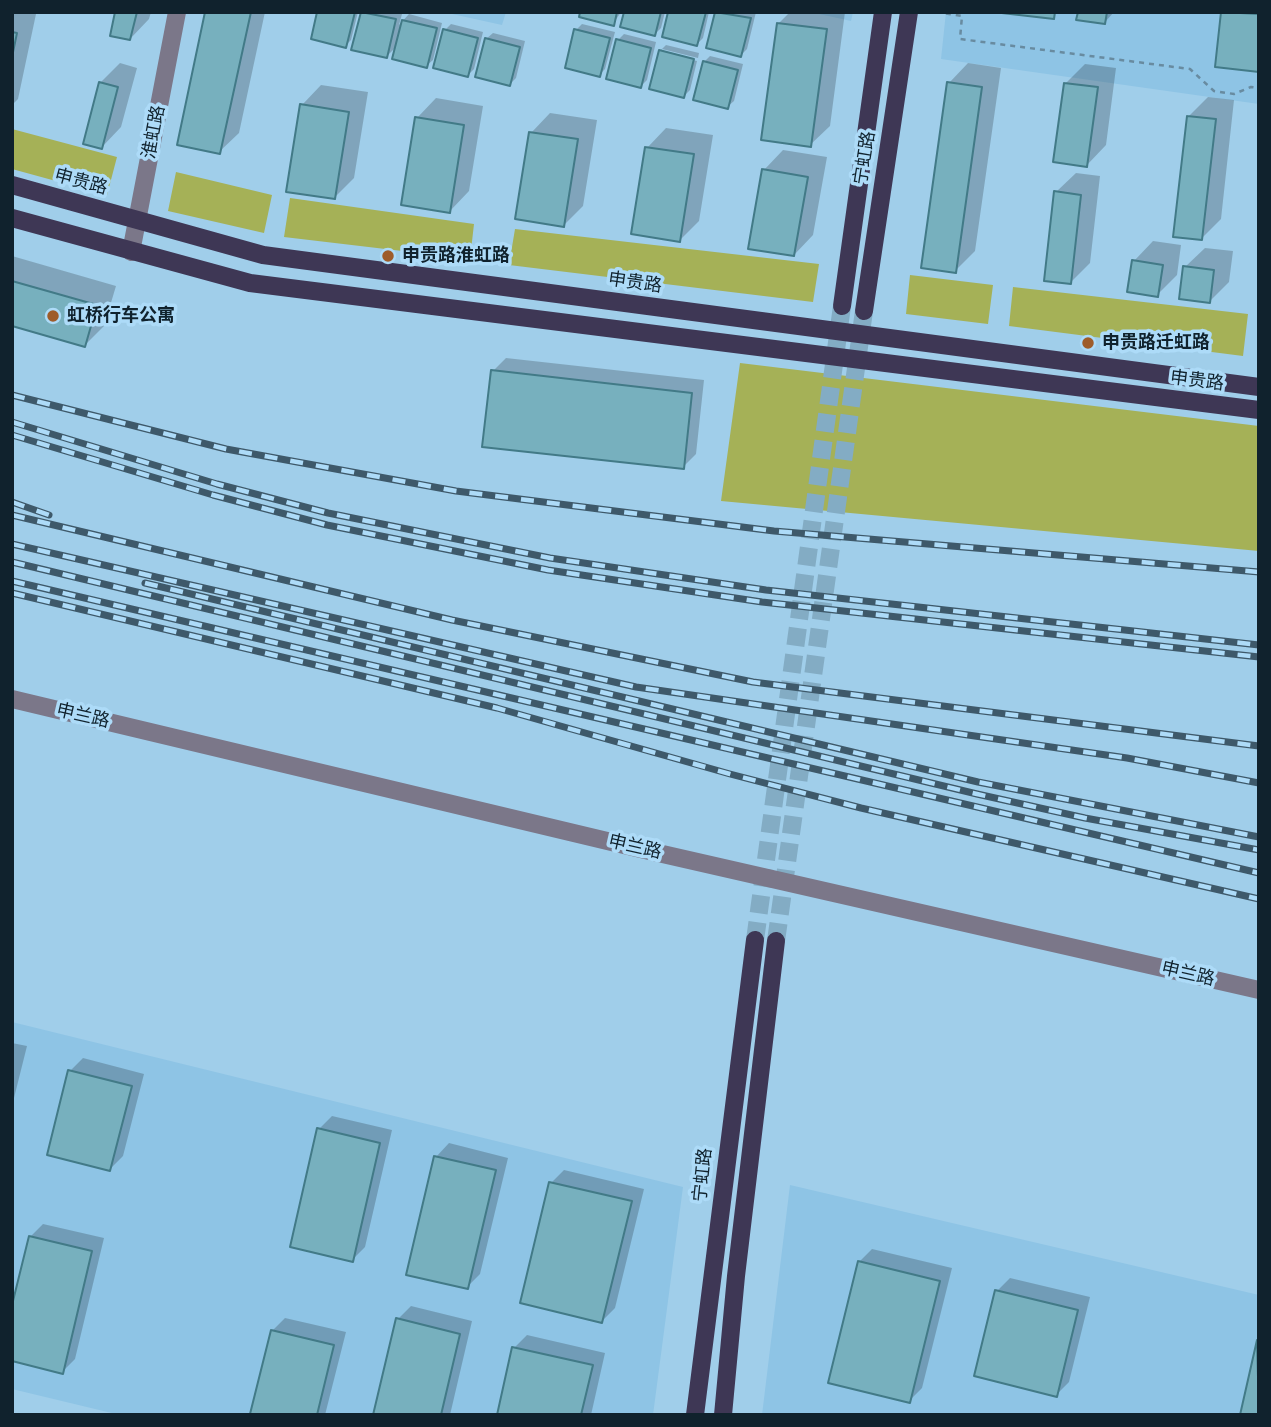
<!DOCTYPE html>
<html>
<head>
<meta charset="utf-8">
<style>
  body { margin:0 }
  #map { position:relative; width:1271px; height:1427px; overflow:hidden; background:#a0ceea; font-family:Lora,serif }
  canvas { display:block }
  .frame { position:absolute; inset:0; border:14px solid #10222d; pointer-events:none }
</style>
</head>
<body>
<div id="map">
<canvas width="1271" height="1427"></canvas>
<div class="frame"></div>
</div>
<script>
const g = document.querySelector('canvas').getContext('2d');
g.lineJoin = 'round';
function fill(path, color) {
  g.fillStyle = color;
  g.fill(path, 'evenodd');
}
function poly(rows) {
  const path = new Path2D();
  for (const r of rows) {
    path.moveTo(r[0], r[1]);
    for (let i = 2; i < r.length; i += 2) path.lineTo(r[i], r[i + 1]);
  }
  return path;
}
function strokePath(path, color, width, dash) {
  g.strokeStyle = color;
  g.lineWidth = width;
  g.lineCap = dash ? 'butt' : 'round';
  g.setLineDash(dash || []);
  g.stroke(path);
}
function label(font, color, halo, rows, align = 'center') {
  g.font = font + ' Lora,"Noto Sans SC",serif';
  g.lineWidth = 7;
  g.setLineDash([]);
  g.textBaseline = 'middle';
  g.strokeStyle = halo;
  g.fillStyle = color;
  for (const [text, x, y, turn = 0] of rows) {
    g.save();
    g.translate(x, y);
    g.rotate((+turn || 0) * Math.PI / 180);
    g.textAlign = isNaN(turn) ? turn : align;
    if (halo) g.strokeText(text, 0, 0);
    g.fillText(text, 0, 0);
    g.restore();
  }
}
fill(poly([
  [443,12,506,12,502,25],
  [810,12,853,12,851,21],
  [946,12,1259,12,1259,104,941,59],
  [12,1022,683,1187,653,1415,120,1415,12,1389],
  [790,1185,1259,1295,1259,1415,762,1415]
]), '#8ec4e5');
fill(poly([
  [12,129,117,157,107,195,12,169],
  [176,172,272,195,264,233,168,211],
  [290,198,474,224,470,259,284,237],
  [515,229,819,264,813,302,509,265],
  [910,275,993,285,988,324,906,314],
  [1013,287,1248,314,1243,356,1009,326],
  [740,363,1259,426,1259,551,721,501]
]), '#a5b157');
fill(poly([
  [12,12,36,14,18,99,12,105],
  [117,12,151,12,149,19,130,39],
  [207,12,265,12,239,133,219,152],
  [319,12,358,12,351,40,345,46],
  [363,12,402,14,399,25,409,14,442,23,433,60,426,66,397,46,386,57,354,48],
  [582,12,621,12,613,24],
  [626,12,665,12,661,28,655,34],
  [670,12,709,12,703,38,697,44],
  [717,12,756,12,747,49,741,55,708,47],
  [790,12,845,12,830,126,810,145,779,23],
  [1079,12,1114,12,1105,22],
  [1223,12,1259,12,1259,70],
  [451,24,483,32,474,69,468,75,445,30],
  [582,24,615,32,605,69,599,75,576,30],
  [493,33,525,41,516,78,510,84,486,39],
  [624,34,656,42,647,80,641,86,618,40],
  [666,45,699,53,698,58,662,49],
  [662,49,662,53,697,61,690,90,684,96,660,51],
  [710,56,743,64,734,101,727,107,704,62],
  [120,63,137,68,121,127,102,147,100,83],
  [968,63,1001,68,975,251,955,271,949,83],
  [1085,64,1116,68,1106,145,1087,165,1065,84],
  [321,85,368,92,354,178,334,198,302,105],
  [1208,97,1234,100,1221,219,1201,239,1189,116],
  [436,98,483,106,469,191,450,211,417,118],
  [550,113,597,120,583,206,564,225,531,133],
  [666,128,713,135,699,221,680,240,647,148],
  [783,150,827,157,813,235,794,255,764,170],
  [1076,173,1100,176,1090,263,1070,283,1056,192],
  [1153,241,1181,245,1177,275,1157,295,1134,261],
  [1205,248,1233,251,1229,282,1210,301,1185,267],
  [12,256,116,286,104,326,85,345,12,324],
  [506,358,704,380,696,454,683,467,493,371],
  [12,1043,27,1046,12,1106],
  [83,1058,144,1074,123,1156,110,1169,70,1071],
  [332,1116,392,1130,365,1247,352,1260,319,1129],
  [449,1143,508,1158,480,1274,467,1287,436,1157],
  [564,1170,644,1189,615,1308,602,1321,551,1183],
  [43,1224,104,1238,75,1359,62,1372,30,1237],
  [872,1249,952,1268,922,1388,909,1401,859,1262],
  [1010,1278,1090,1297,1069,1382,1056,1395,997,1291],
  [411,1306,472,1321,450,1415,375,1415,398,1319],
  [285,1318,346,1332,325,1415,252,1412,272,1331],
  [527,1335,605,1353,591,1415,498,1415,514,1348],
  [1259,1340,1259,1415,1242,1415]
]), '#0003');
const building = poly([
  [115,12,137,12,130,40,110,36,115,12],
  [205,12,251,12,220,154,177,145,205,12],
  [317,12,355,12,346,48,311,39,317,12],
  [361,12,396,19,387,58,351,50,361,12],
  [580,12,617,12,614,26,579,17,580,12],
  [624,12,661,12,655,36,620,27,624,12],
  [668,12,706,12,697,46,662,37,668,12],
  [715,12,751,18,741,57,706,48,715,12],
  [993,12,1055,12,1054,19,993,12],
  [1078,12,1107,12,1105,24,1076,20,1078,12],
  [1221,12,1259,14,1259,72,1215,67,1221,12],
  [402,20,437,28,427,68,392,59,402,20],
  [777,23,827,29,811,147,761,140,777,23],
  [443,29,478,38,468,77,433,68,443,29],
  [574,29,610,38,600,77,565,68,574,29],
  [12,32,17,33,12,57,12,32],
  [485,38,520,47,510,86,475,77,485,38],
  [616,39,651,48,641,88,606,79,616,39],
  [659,50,694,59,684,98,649,89,659,50],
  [703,61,738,70,728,109,693,100,703,61],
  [99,82,118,87,102,149,83,144,99,82],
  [947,82,982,87,956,273,921,268,947,82],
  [1064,83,1098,87,1087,167,1053,162,1064,83],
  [300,104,349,112,335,199,286,192,300,104],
  [1187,116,1216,119,1202,240,1173,237,1187,116],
  [415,117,464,125,450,213,401,205,415,117],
  [529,132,578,139,564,227,515,219,529,132],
  [645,147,694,154,680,242,631,234,645,147],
  [762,169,808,177,794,256,748,249,762,169],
  [1054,191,1081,195,1071,284,1044,281,1054,191],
  [1132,260,1163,265,1158,297,1127,292,1132,260],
  [1183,266,1214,270,1210,303,1179,299,1183,266],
  [12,281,97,305,85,347,12,326,12,281],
  [491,370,692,393,684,469,482,447,491,370],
  [68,1070,132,1086,110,1171,47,1155,68,1070],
  [317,1128,380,1143,353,1262,290,1247,317,1128],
  [434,1156,496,1170,468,1289,406,1275,434,1156],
  [549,1182,632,1201,602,1323,520,1303,549,1182],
  [29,1236,92,1251,63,1374,12,1361,12,1305,29,1236],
  [858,1261,940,1281,910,1403,828,1383,858,1261],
  [995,1290,1078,1310,1057,1397,974,1376,995,1290],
  [396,1318,460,1334,441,1415,373,1415,396,1318],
  [271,1330,334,1345,317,1415,250,1414,271,1330],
  [1257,1340,1259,1415,1240,1415,1257,1340],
  [512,1347,593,1365,581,1415,497,1415,512,1347]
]);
fill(building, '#77b0be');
strokePath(building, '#427a87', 2);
strokePath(poly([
  [755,940,842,306],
  [776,941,864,311]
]), '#83acc4', 18, [18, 9]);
strokePath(poly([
  [936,12,962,16,960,39,1190,69,1214,91,1234,94,1251,87,1259,88]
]), '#688ba0', 2.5, [5, 5]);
strokePath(poly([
  [131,252,177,12],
  [12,699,645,850,1259,990]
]), '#7b7789', 18);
strokePath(poly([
  [12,185,263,255,1259,387],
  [12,218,250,283,1259,410],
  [842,306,883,12],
  [864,311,909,12],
  [695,1415,755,940],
  [723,1415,736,1276,776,941]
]), '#3e3755', 18);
const rail = poly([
  [12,395,226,449,456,491,774,531,1259,572],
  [12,422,217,484,328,513,550,558,766,590,1259,645],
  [12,435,213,495,327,525,548,570,762,602,1259,657],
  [12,502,49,515],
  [12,515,452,620,753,682,1259,746],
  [12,544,636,687,1127,758,1259,783],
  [12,562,977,794,1085,818,1259,850],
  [12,581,1259,873],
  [145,583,978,782,1259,837],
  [12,593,497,708,730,774,861,808,1259,899]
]);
strokePath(rail, '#3e596a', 7);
strokePath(rail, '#addbf8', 4.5, [13]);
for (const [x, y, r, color] of [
  [388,256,7,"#9e5c2a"],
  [53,316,7,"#9e5c2a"],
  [1088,343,7,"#9e5c2a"]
]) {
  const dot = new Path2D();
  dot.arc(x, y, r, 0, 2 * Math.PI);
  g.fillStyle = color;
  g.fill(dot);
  strokePath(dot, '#addbf8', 2.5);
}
label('18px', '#10222d', '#addbf8', [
  ["淮虹路",154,132,-79],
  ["宁虹路",865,158,-81],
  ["申贵路",81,182,15],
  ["申贵路",635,283,8],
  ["申贵路",1197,381,7],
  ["申兰路",83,716,13],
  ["申兰路",635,847,13],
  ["申兰路",1188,974,13],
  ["宁虹路",703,1175,-84]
]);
label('bold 18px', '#10222d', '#addbf8', [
  ["申贵路淮虹路",402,256],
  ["虹桥行车公寓",67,316],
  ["申贵路迁虹路",1102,343]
], 'left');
</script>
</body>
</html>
